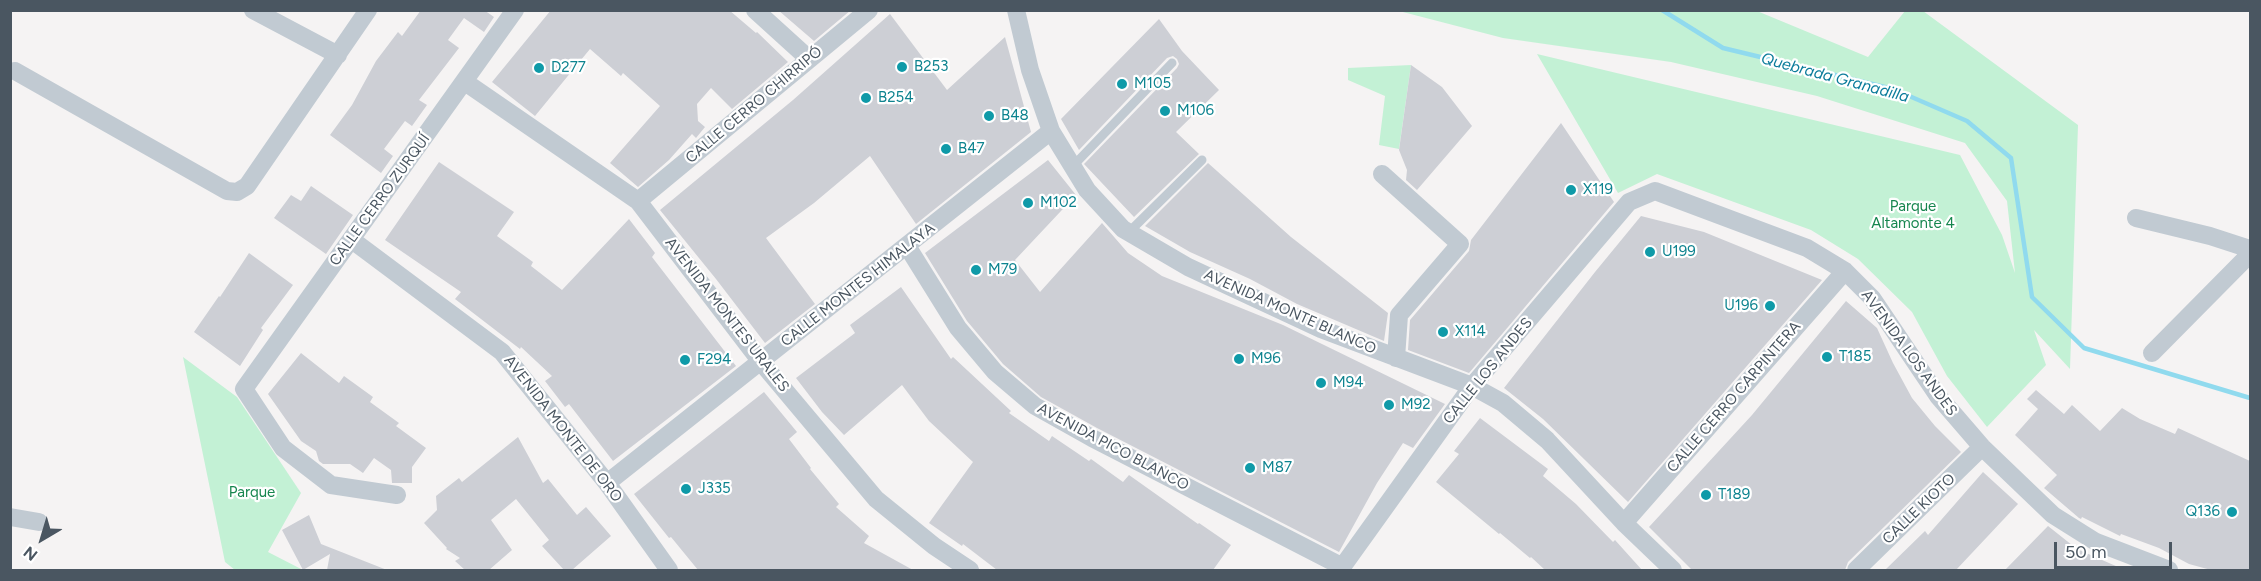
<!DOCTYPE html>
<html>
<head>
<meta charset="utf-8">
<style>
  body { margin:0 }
  #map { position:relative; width:2261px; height:581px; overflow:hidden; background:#f5f3f3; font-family:Figtree,sans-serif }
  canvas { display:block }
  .frame { position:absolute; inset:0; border:12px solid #4a5661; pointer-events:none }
  .north { position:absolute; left:12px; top:509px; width:60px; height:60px; -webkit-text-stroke:4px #fff; paint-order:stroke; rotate:218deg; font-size:16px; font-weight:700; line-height:24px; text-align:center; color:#4a5661 }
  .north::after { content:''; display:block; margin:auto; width:21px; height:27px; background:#4a5661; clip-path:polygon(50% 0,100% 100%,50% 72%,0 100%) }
  .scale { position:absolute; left:2054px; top:542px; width:118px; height:27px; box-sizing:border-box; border:3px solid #4a5661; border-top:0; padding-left:8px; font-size:18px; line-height:21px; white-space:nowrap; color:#4a5661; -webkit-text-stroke:4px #fff; paint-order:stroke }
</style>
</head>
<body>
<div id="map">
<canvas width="2261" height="581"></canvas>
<div class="frame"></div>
<div class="north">N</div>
<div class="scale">50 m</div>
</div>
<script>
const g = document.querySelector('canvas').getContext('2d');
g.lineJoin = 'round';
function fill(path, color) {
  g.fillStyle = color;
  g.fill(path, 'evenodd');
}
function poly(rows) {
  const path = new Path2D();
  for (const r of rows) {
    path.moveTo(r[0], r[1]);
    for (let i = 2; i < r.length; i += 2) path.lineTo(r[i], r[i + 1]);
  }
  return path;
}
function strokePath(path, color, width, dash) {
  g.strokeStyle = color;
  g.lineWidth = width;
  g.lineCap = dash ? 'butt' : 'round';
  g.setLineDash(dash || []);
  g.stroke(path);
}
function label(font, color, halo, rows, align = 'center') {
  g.font = font + ' Figtree,sans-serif';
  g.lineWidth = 4.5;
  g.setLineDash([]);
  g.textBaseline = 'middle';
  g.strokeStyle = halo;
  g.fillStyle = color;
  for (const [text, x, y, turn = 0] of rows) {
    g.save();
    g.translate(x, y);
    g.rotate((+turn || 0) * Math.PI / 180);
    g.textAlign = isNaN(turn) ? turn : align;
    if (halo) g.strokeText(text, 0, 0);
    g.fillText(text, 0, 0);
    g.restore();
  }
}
fill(poly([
  [1399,11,1757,11,1868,57,1905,11,1923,11,2078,125,2070,369,2034,330,2046,365,1987,427,1947,376,1912,312,1858,259,1811,230,1657,174,1618,193,1537,54,1960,155,2002,235,2015,273,2007,201,1965,143,1817,96,1671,62,1503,38],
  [1411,65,1399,149,1379,145,1385,96,1348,80,1348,68],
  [183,357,237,397,301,493,268,552,303,570,235,570,225,562]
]), '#c3f1d5');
strokePath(poly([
  [1662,10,1723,48,1893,89,1967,121,2011,158,2032,297,2084,348,2250,398]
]), '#90daee', 4.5);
fill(poly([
  [421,10,484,10,494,17,484,32,464,18,448,40,459,48,419,100,427,105,412,126,405,121,384,149,393,156,381,173,330,135,352,105,376,61,398,32,402,36],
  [551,10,729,10,756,33,757,32,788,62,732,109,711,88,697,104,698,121,705,127,696,138,692,134,669,160,638,187,610,163,660,106,623,73,621,76,590,49,535,116,492,82],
  [778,10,851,10,814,41],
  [890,14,947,90,1005,37,1031,132,916,224,870,156,814,203,766,238,815,304,765,343,716,279,660,210,793,100],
  [1159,19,1182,51,1219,90,1176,132,1199,154,1134,217,1084,164,1177,68,1179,64,1177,59,1173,56,1167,58,1079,150,1061,119],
  [1411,65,1442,87,1472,126,1417,190,1406,180,1407,170,1399,150],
  [1561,123,1614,202,1469,373,1408,350,1410,320,1469,251,1471,240],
  [1048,160,1076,195,1015,260,1040,292,1102,223,1128,253,1162,276,1283,325,1445,404,1413,448,1403,443,1377,483,1339,552,1097,428,1041,397,1003,364,967,321,925,253],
  [439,162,514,212,497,236,533,262,531,266,562,290,629,219,655,253,652,257,736,366,613,461,569,404,565,407,545,381,552,376,521,347,520,349,455,299,461,292,385,240],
  [1208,163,1291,237,1388,313,1384,341,1297,304,1250,279,1190,252,1145,226],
  [311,186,353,215,326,254,274,218,291,195,301,201],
  [1641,216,1704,232,1822,280,1628,502,1543,419,1504,388,1595,272],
  [249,253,293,285,261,328,263,330,240,366,194,332,219,296,220,297],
  [901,287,951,359,953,357,1011,411,1009,413,1049,441,1052,436,1089,461,1091,459,1123,482,1129,475,1198,524,1199,523,1231,545,1213,570,997,570,963,544,962,546,929,523,973,462,929,421,902,385,844,435,822,412,796,378,855,333,850,325],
  [1846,301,1877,328,1893,363,1912,398,1935,426,1961,452,1848,562,1845,570,1692,570,1649,527,1752,415],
  [301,353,339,383,344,376,373,397,370,402,399,423,396,426,426,448,412,467,412,483,392,483,391,470,374,458,363,473,350,464,323,464,319,461,316,451,301,441,268,394],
  [2036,390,2064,414,2072,405,2100,431,2122,408,2140,419,2175,434,2178,428,2250,461,2250,570,2211,570,2189,564,2159,548,2121,534,2120,536,2082,517,2081,519,2079,518,2044,488,2057,475,2015,435,2038,409,2027,399],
  [764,392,797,432,789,439,811,468,810,469,839,504,836,507,869,536,864,543,913,570,698,570,671,537,669,538,634,494],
  [1480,418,1548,469,1543,476,1576,504,1613,542,1615,540,1642,570,1545,570,1531,557,1530,558,1500,533,1499,534,1436,482,1459,454,1454,451],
  [518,437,543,483,548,479,577,515,586,507,611,536,572,570,564,570,542,546,549,540,516,499,491,520,512,550,489,570,465,570,455,561,460,558,446,549,447,548,424,523,437,510,436,496,459,478,462,482],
  [1983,472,2018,504,1956,570,1885,570,1925,531,1928,535],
  [309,515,321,544,387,570,327,570,330,554,303,570,282,530],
  [2048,526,2077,549,2125,570,2005,570]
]), '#cdcfd5');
strokePath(poly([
  [1072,167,1172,63],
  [1129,232,1202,160]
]), '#c1cad2', 9);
strokePath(poly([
  [253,10,338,55],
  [755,10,809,59],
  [1016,10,1030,70,1051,131,1087,190,1123,229,1188,267,1321,329,1472,386,1503,403,1547,440,1624,523,1673,570],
  [15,71,227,191,237,192,247,186,368,10],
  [465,82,638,201,761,362,876,499,934,546,970,570],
  [1382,174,1460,244,1399,315,1396,358],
  [638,201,869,10],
  [2136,218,2210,236,2250,249],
  [352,240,502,352,607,483,669,570],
  [907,246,958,328,995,372,1035,406,1092,438,1343,567],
  [2152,353,2250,254],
  [607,483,1051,131],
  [397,495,331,485,283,448,244,389,515,10],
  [10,517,39,522],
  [1624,523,1845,271],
  [1340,570,1472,386,1629,202,1655,191,1807,248,1845,271,1872,298,1938,396,1982,447,2053,515,2096,542,2169,570],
  [1856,570,1982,447]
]), '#c1cad2', 18);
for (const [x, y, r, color] of [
  [902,67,6,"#0f9aa8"],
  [539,68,6,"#0f9aa8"],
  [1122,84,6,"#0f9aa8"],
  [866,98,6,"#0f9aa8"],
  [1165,111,6,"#0f9aa8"],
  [989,116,6,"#0f9aa8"],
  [946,149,6,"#0f9aa8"],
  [1571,190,6,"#0f9aa8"],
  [1028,203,6,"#0f9aa8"],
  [1650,252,6,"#0f9aa8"],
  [976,270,6,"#0f9aa8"],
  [1770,306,6,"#0f9aa8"],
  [1443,332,6,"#0f9aa8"],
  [1827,357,6,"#0f9aa8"],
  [1239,359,6,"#0f9aa8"],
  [685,360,6,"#0f9aa8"],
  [1321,383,6,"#0f9aa8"],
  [1389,405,6,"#0f9aa8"],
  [1250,468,6,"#0f9aa8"],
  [686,489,6,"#0f9aa8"],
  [1706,495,6,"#0f9aa8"],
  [2232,512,6,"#0f9aa8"]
]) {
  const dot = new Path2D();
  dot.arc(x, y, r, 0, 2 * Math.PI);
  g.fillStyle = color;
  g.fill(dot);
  strokePath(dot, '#fff', 2);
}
label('15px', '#0d838f', '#fff', [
  ["B253",914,67],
  ["D277",551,68],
  ["M105",1134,84],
  ["B254",878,98],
  ["M106",1177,111],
  ["B48",1001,116],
  ["B47",958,149],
  ["X119",1583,190],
  ["M102",1040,203],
  ["U199",1662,252],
  ["M79",988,270],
  ["U196",1758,306,"right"],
  ["X114",1455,332],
  ["T185",1839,357],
  ["M96",1251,359],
  ["F294",697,360],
  ["M94",1333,383],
  ["M92",1401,405],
  ["M87",1262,468],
  ["J335",698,489],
  ["T189",1718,495],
  ["Q136",2220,512,"right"]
], 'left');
label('15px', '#4a5661', '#fff', [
  ["CALLE CERRO CHIRRIPÓ",754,105,-40],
  ["CALLE CERRO ZURQUÍ",380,200,-54],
  ["CALLE MONTES HIMALAYA",858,285,-38],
  ["AVENIDA MONTE BLANCO",1290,312,24],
  ["AVENIDA MONTES URALES",727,315,52],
  ["AVENIDA LOS ANDES",1909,353,54],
  ["CALLE LOS ANDES",1488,371,-51],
  ["CALLE CERRO CARPINTERA",1734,397,-49],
  ["AVENIDA MONTE DE ORO",563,429,52],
  ["AVENIDA PICO BLANCO",1113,447,28],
  ["CALLE KIOTO",1919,509,-44]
]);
label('15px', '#17864f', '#fff', [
  ["Parque",1913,207],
  ["Altamonte 4",1913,224],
  ["Parque",252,493]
]);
label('italic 16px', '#0c7c9b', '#fff', [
  ["Quebrada Granadilla",1835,78,15]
]);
</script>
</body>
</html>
